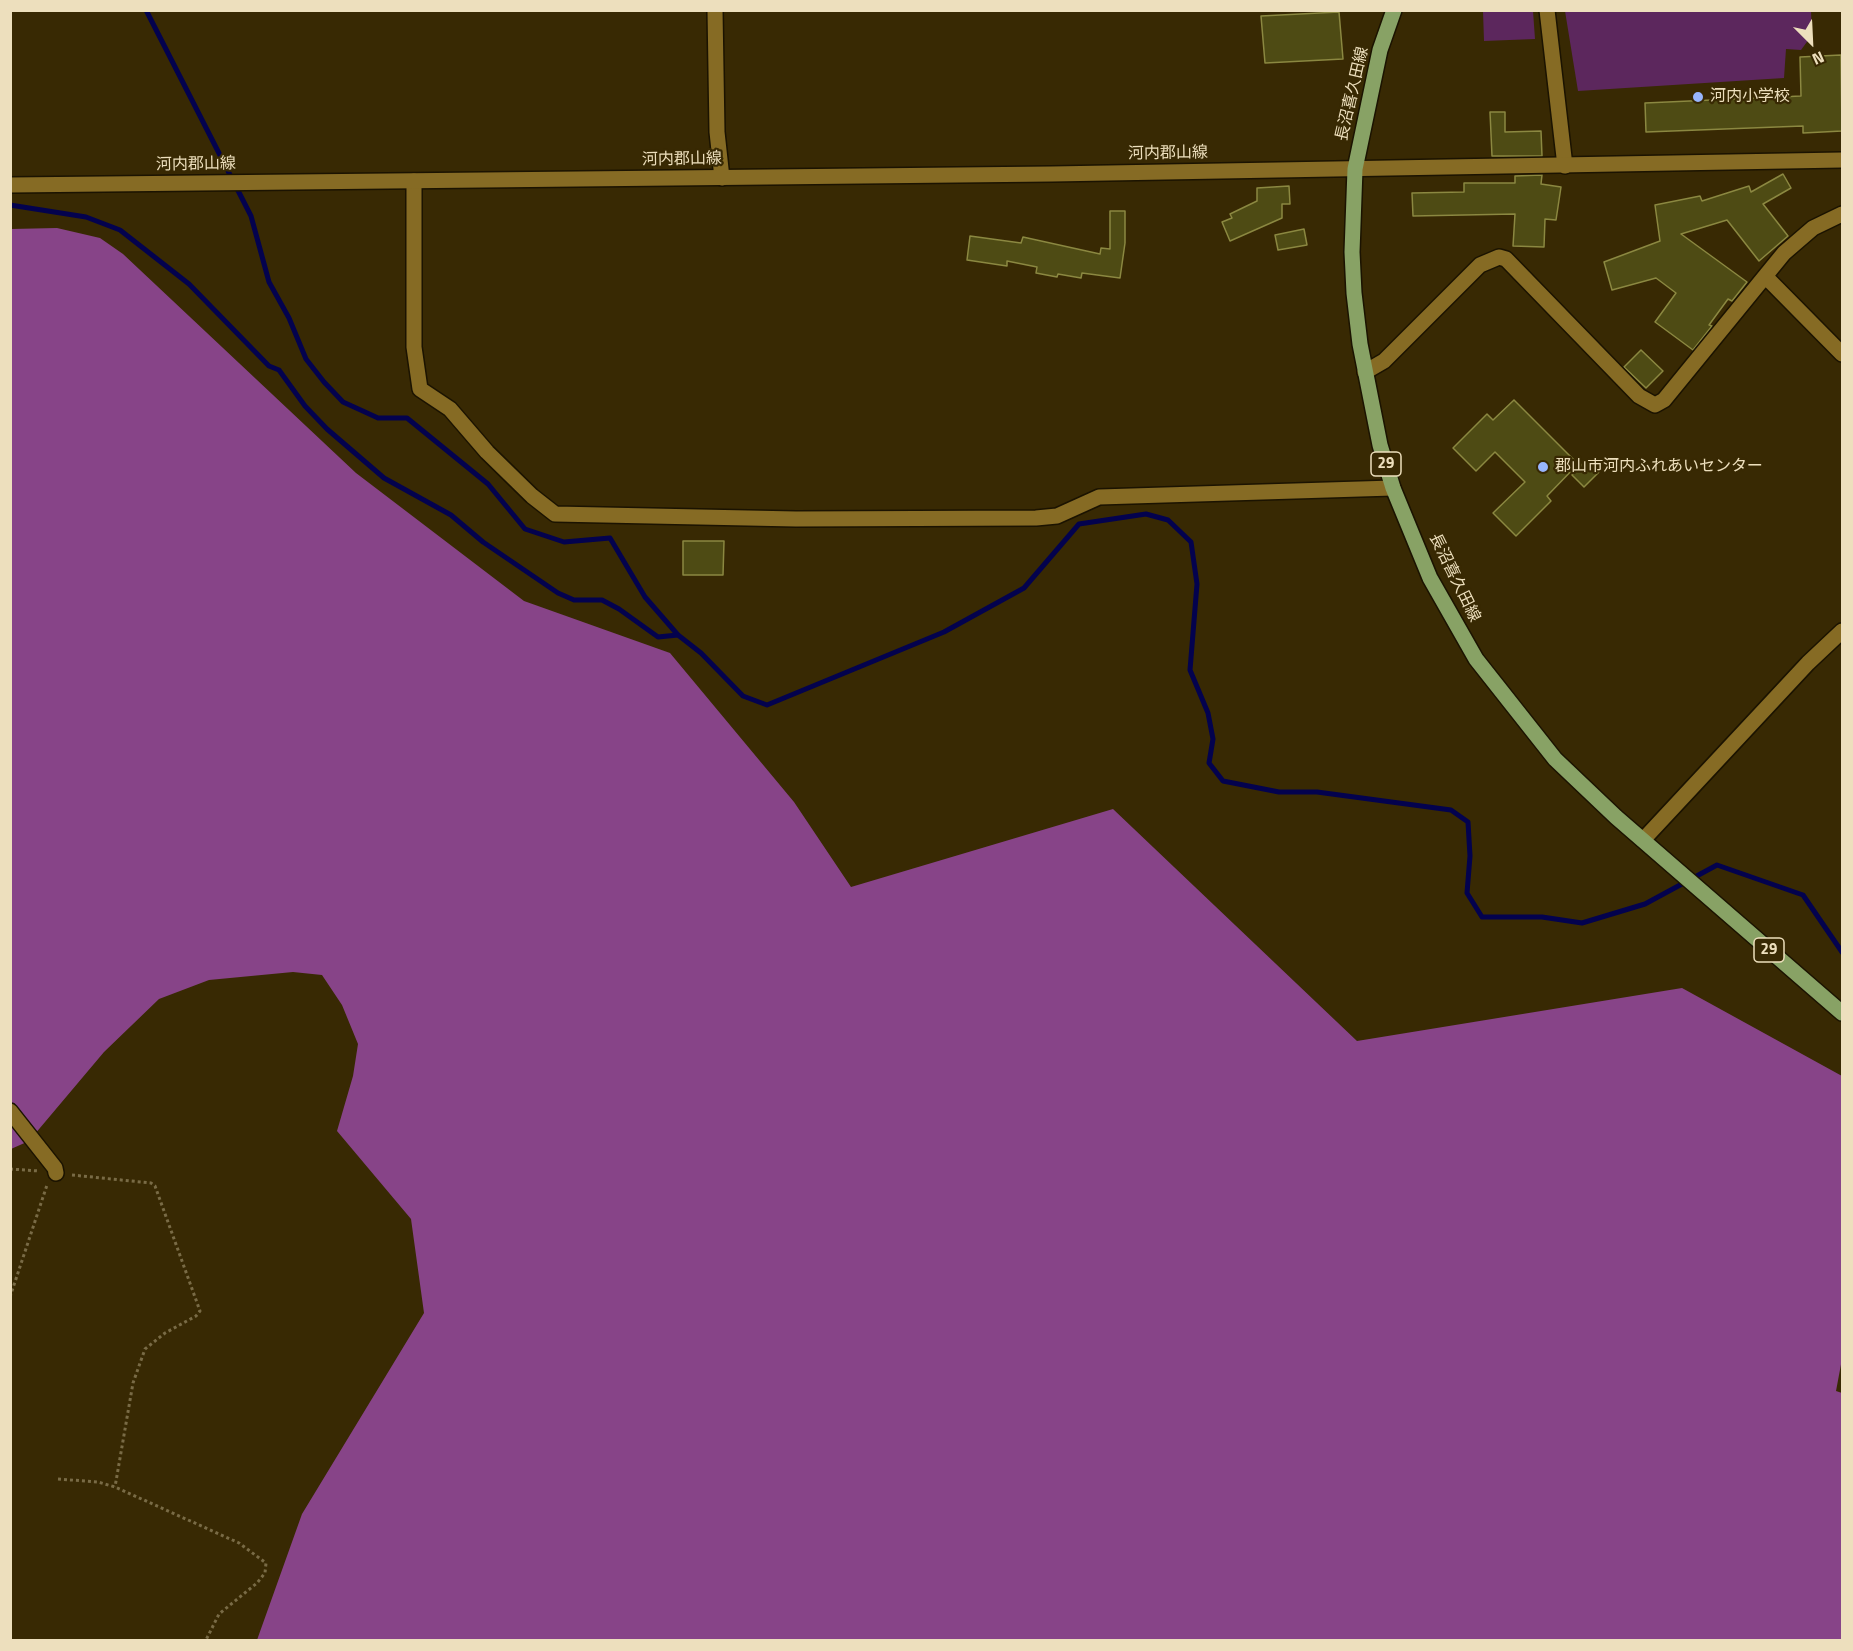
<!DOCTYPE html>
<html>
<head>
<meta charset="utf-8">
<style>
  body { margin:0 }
  #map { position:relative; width:1853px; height:1651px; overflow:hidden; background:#382903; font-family:"Titillium Web",sans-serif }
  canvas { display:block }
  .frame { position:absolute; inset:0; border:12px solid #eddfbd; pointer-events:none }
  .north { position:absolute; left:1781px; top:12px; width:60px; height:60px; -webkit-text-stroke:4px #382903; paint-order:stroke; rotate:156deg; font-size:16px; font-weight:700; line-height:24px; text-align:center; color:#eddfbd }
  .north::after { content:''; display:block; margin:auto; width:21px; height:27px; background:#eddfbd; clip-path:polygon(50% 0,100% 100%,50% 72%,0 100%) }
</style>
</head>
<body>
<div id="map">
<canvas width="1853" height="1651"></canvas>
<div class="frame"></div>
<div class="north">N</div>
</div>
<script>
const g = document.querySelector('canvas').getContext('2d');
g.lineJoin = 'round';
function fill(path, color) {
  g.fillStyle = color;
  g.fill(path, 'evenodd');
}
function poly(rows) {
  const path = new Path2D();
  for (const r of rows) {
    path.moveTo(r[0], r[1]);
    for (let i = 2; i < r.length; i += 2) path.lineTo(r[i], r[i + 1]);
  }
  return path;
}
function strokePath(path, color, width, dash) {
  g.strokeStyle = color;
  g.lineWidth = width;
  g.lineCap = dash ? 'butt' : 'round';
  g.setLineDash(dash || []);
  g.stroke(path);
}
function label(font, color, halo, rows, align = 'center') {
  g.font = font + ' "Titillium Web","Noto Sans JP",sans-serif';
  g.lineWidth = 4.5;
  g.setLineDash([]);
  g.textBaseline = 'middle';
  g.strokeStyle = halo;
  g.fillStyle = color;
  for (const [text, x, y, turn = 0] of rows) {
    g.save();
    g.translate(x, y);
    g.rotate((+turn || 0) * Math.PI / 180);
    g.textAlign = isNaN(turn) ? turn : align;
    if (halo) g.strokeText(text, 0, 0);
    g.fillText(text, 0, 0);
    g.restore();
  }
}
fill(poly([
  [1483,11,1533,11,1535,39,1484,41],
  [1565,11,1811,11,1812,35,1801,50,1786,49,1784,78,1578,91]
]), '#5c275d');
fill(poly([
  [57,228,100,238,123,254,356,473,524,601,670,653,794,802,851,887,1113,809,1357,1041,1682,988,1842,1076,1842,1359,1836,1391,1842,1393,1842,1640,257,1640,302,1514,424,1313,411,1219,337,1131,353,1076,358,1044,342,1005,322,975,293,972,209,980,159,999,104,1052,29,1141,11,1149,11,229]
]), '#874488');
strokePath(poly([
  [146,10,251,216,269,282,289,318,306,359,324,382,343,402,365,412,378,418,407,418,488,484,525,529,564,542,610,538,645,597,678,635,701,653,743,696,767,705,944,632,1024,588,1079,524,1146,514,1168,520,1191,542,1197,584,1190,670,1208,713,1213,739,1209,763,1223,781,1279,792,1317,792,1451,810,1468,822,1470,856,1467,893,1482,917,1542,917,1582,923,1645,904,1717,865,1803,895,1842,952],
  [10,205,86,217,120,230,189,284,269,366,279,370,305,406,327,429,384,478,451,515,483,542,558,593,574,600,602,600,619,609,658,637,678,635]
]), '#03024e', 5);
const building = poly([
  [1339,12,1343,59,1265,63,1261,16,1339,12],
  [1841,55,1842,131,1803,133,1803,126,1646,132,1645,103,1801,96,1800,57,1841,55],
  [1490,112,1505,112,1505,132,1541,131,1542,156,1492,156,1490,112],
  [1783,174,1791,188,1763,204,1788,236,1759,261,1727,220,1681,234,1747,282,1732,301,1728,299,1709,325,1712,326,1693,350,1655,322,1676,293,1656,278,1612,290,1604,262,1660,241,1655,205,1700,196,1702,201,1749,186,1751,192,1783,174],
  [1542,175,1541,184,1561,187,1556,220,1545,219,1544,247,1513,246,1515,214,1413,216,1412,193,1464,192,1464,183,1515,183,1515,176,1542,175],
  [1289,186,1290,204,1282,204,1282,218,1230,241,1222,222,1232,218,1230,214,1257,201,1257,188,1289,186],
  [1110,211,1125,211,1125,243,1120,278,1082,273,1081,278,1058,274,1057,277,1036,273,1037,267,1007,261,1007,266,967,260,970,236,1021,243,1023,237,1100,254,1101,248,1110,249,1110,211],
  [1304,229,1307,245,1278,250,1275,235,1304,229],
  [1641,350,1663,371,1646,388,1624,367,1641,350],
  [1514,400,1578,464,1547,496,1551,501,1516,536,1493,513,1525,482,1495,452,1476,471,1453,448,1487,414,1493,420,1514,400],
  [1586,460,1599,472,1584,487,1572,475,1586,460],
  [683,541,724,541,723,575,683,575,683,541]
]);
fill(building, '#4e4b14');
strokePath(building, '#8b8841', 1.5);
const street = poly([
  [715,10,717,132,722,178],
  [1547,10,1565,166],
  [414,181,414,347,420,389,450,409,487,452,532,496,555,514,796,519,1036,518,1057,516,1099,497,1393,488],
  [1766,277,1842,354],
  [1365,372,1384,361,1480,265,1499,257,1506,259,1639,396,1655,405,1664,400,1784,253,1813,228,1842,214],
  [1643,840,1808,663,1842,631],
  [10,1111,55,1168,56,1173]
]);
const secondary = poly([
  [10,185,1052,174,1842,160]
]);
const primary = poly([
  [1394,10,1380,50,1355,169,1352,252,1354,293,1360,344,1380,445,1393,488,1430,578,1476,659,1555,759,1616,817,1842,1013]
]);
strokePath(street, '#1b1301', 18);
strokePath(secondary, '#1b1301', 18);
strokePath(primary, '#1b1301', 18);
strokePath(poly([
  [10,1169,39,1171],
  [72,1175,151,1183,155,1186,200,1311,196,1316,165,1333,145,1349,133,1383,115,1487],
  [10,1297,47,1185],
  [58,1479,98,1482,115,1487,239,1543,266,1563,265,1573,257,1583,219,1614,206,1640]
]), '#796b46', 3, [3, 3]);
strokePath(street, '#866b24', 15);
strokePath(secondary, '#866b24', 15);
strokePath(primary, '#88a265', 15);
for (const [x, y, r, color] of [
  [1698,97,6,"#98b5fd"],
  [1543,467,6,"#98b5fd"]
]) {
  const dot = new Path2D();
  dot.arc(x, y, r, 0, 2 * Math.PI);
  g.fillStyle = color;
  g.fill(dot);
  strokePath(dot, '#382903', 2);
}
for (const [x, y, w] of [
  [1386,464,30],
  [1769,950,30]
]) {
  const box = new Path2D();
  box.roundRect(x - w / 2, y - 12, w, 24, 4.5);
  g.fillStyle = '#382903';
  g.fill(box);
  strokePath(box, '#eddfbd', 1.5);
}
label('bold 15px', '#eddfbd', null, [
  ["29",1386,464],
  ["29",1769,950]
]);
label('16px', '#eddfbd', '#382903', [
  ["長沼喜久田線",1353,94,-77],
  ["河内郡山線",1168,154,-1],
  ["河内郡山線",682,160,-1],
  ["河内郡山線",196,165,-1],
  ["長沼喜久田線",1454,578,64]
]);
label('16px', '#eddfbd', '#382903', [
  ["河内小学校",1710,97],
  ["郡山市河内ふれあいセンター",1555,467]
], 'left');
</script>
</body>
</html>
